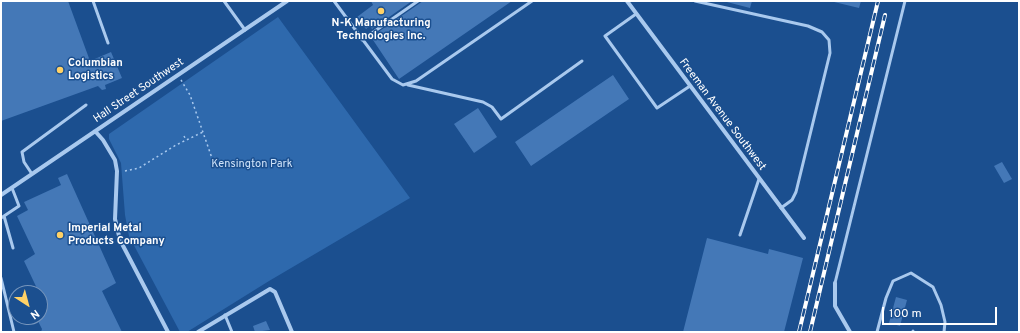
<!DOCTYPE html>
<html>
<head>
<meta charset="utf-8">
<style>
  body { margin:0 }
  #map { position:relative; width:1020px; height:333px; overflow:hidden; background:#1b4f8f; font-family:Overpass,sans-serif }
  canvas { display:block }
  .frame { position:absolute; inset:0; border:2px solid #fff; pointer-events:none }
  .north { position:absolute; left:8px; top:285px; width:40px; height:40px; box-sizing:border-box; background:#1b4f8f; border:1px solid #7695bc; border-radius:50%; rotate:144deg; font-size:11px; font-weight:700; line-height:16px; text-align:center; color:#fff }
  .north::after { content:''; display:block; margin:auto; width:14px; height:18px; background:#ffd166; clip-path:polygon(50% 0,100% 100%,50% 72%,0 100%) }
  .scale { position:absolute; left:882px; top:307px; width:115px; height:18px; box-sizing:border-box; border:2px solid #fff; border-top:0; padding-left:5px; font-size:12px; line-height:14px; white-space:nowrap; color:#fff; -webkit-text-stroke:3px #1b4f8f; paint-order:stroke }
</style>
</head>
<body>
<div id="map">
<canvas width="1020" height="333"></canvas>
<div class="frame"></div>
<div class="north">N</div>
<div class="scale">100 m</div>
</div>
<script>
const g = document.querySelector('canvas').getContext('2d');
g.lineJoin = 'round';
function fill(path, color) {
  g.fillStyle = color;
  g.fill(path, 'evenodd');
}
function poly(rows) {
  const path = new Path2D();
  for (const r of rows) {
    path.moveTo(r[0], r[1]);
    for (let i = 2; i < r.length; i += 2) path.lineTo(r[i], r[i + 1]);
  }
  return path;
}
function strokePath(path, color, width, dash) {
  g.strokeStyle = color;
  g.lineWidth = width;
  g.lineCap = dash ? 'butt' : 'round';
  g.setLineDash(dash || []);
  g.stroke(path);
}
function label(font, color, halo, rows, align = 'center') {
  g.font = font + ' Overpass,sans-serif';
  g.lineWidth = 3;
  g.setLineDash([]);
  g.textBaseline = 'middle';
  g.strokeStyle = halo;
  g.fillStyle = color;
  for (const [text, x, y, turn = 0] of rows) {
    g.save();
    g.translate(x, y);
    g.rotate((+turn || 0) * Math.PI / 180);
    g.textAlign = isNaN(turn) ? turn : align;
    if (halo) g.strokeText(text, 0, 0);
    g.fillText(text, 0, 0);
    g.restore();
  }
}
fill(poly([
  [278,17,410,198,269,281,187,332,180,332,129,236,125,215,121,163,109,139,109,134]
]), '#2e69ad');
fill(poly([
  [1,1,68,1,90,61,111,52,122,78,105,85,106,89,102,90,98,86,1,121],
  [371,1,412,1,372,29,370,26,366,29,357,17,373,5],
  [423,1,512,1,399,79,371,37],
  [723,1,752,1,750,8],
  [830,1,861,1,859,8],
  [613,75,629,99,531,166,515,142],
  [478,108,497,137,474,153,454,124],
  [1002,162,1012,179,1004,183,994,166],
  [67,174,116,283,102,291,122,332,41,332,42,329,36,317,40,317,40,301,42,299,24,261,35,254,17,216,28,210,24,202,61,185,58,178],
  [707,238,768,254,769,249,803,258,784,332,683,332],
  [896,297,907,300,900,326,889,323],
  [266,321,270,330,255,332,253,326]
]), '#4478b7');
strokePath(poly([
  [181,80,190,95,214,164],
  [184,136,186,140],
  [125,171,139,168,176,145,203,132]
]), '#a9c9ee', 1.5, [2, 3]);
strokePath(poly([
  [93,1,108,43],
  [224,1,245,30],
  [334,1,392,79,403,85,416,81,532,1],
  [695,1,808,26,822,32,829,40,830,53,796,192,792,200,781,208],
  [636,14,605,36,657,108,690,86],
  [362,40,418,1],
  [408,85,483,102,492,107,501,119,582,61],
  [32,174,24,162,22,152,86,105],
  [4,216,13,248],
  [1,218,19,206,12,188],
  [740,235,759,179],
  [1,278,14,332],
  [835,283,905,1],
  [225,315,232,332],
  [877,332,886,298,893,281,911,273,933,287,941,305,945,322,944,332],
  [913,332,913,331]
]), '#a9c9ee', 3);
strokePath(poly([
  [627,1,804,238],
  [95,131,103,140,115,160,117,171,115,219,120,240,168,332],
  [1,195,287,1],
  [835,283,835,306,850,332],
  [198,332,270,289,275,292,292,332]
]), '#a9c9ee', 4);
const rail = poly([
  [799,332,878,1],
  [810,332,885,15]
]);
strokePath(rail, '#fff', 4);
strokePath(rail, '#1b4f8f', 2.5, [8]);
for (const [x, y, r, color] of [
  [381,11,4,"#ffd166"],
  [60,70,4,"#ffd166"],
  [60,235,4,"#ffd166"]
]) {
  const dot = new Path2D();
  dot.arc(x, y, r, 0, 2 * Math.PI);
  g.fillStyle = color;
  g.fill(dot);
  strokePath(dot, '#1b4f8f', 1.5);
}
label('bold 11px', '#fff', '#1b4f8f', [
  ["N-K Manufacturing",381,24,"center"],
  ["Technologies Inc.",381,37,"center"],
  ["Columbian",68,64],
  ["Logistics",68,77],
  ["Imperial Metal",68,229],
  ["Products Company",68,242]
], 'left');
label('11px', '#fff', '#1b4f8f', [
  ["Hall Street Southwest",139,91,-34],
  ["Freeman Avenue Southwest",722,115,53]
]);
label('11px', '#cfe3fa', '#1b4f8f', [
  ["Kensington Park",252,165]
]);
</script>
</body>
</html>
